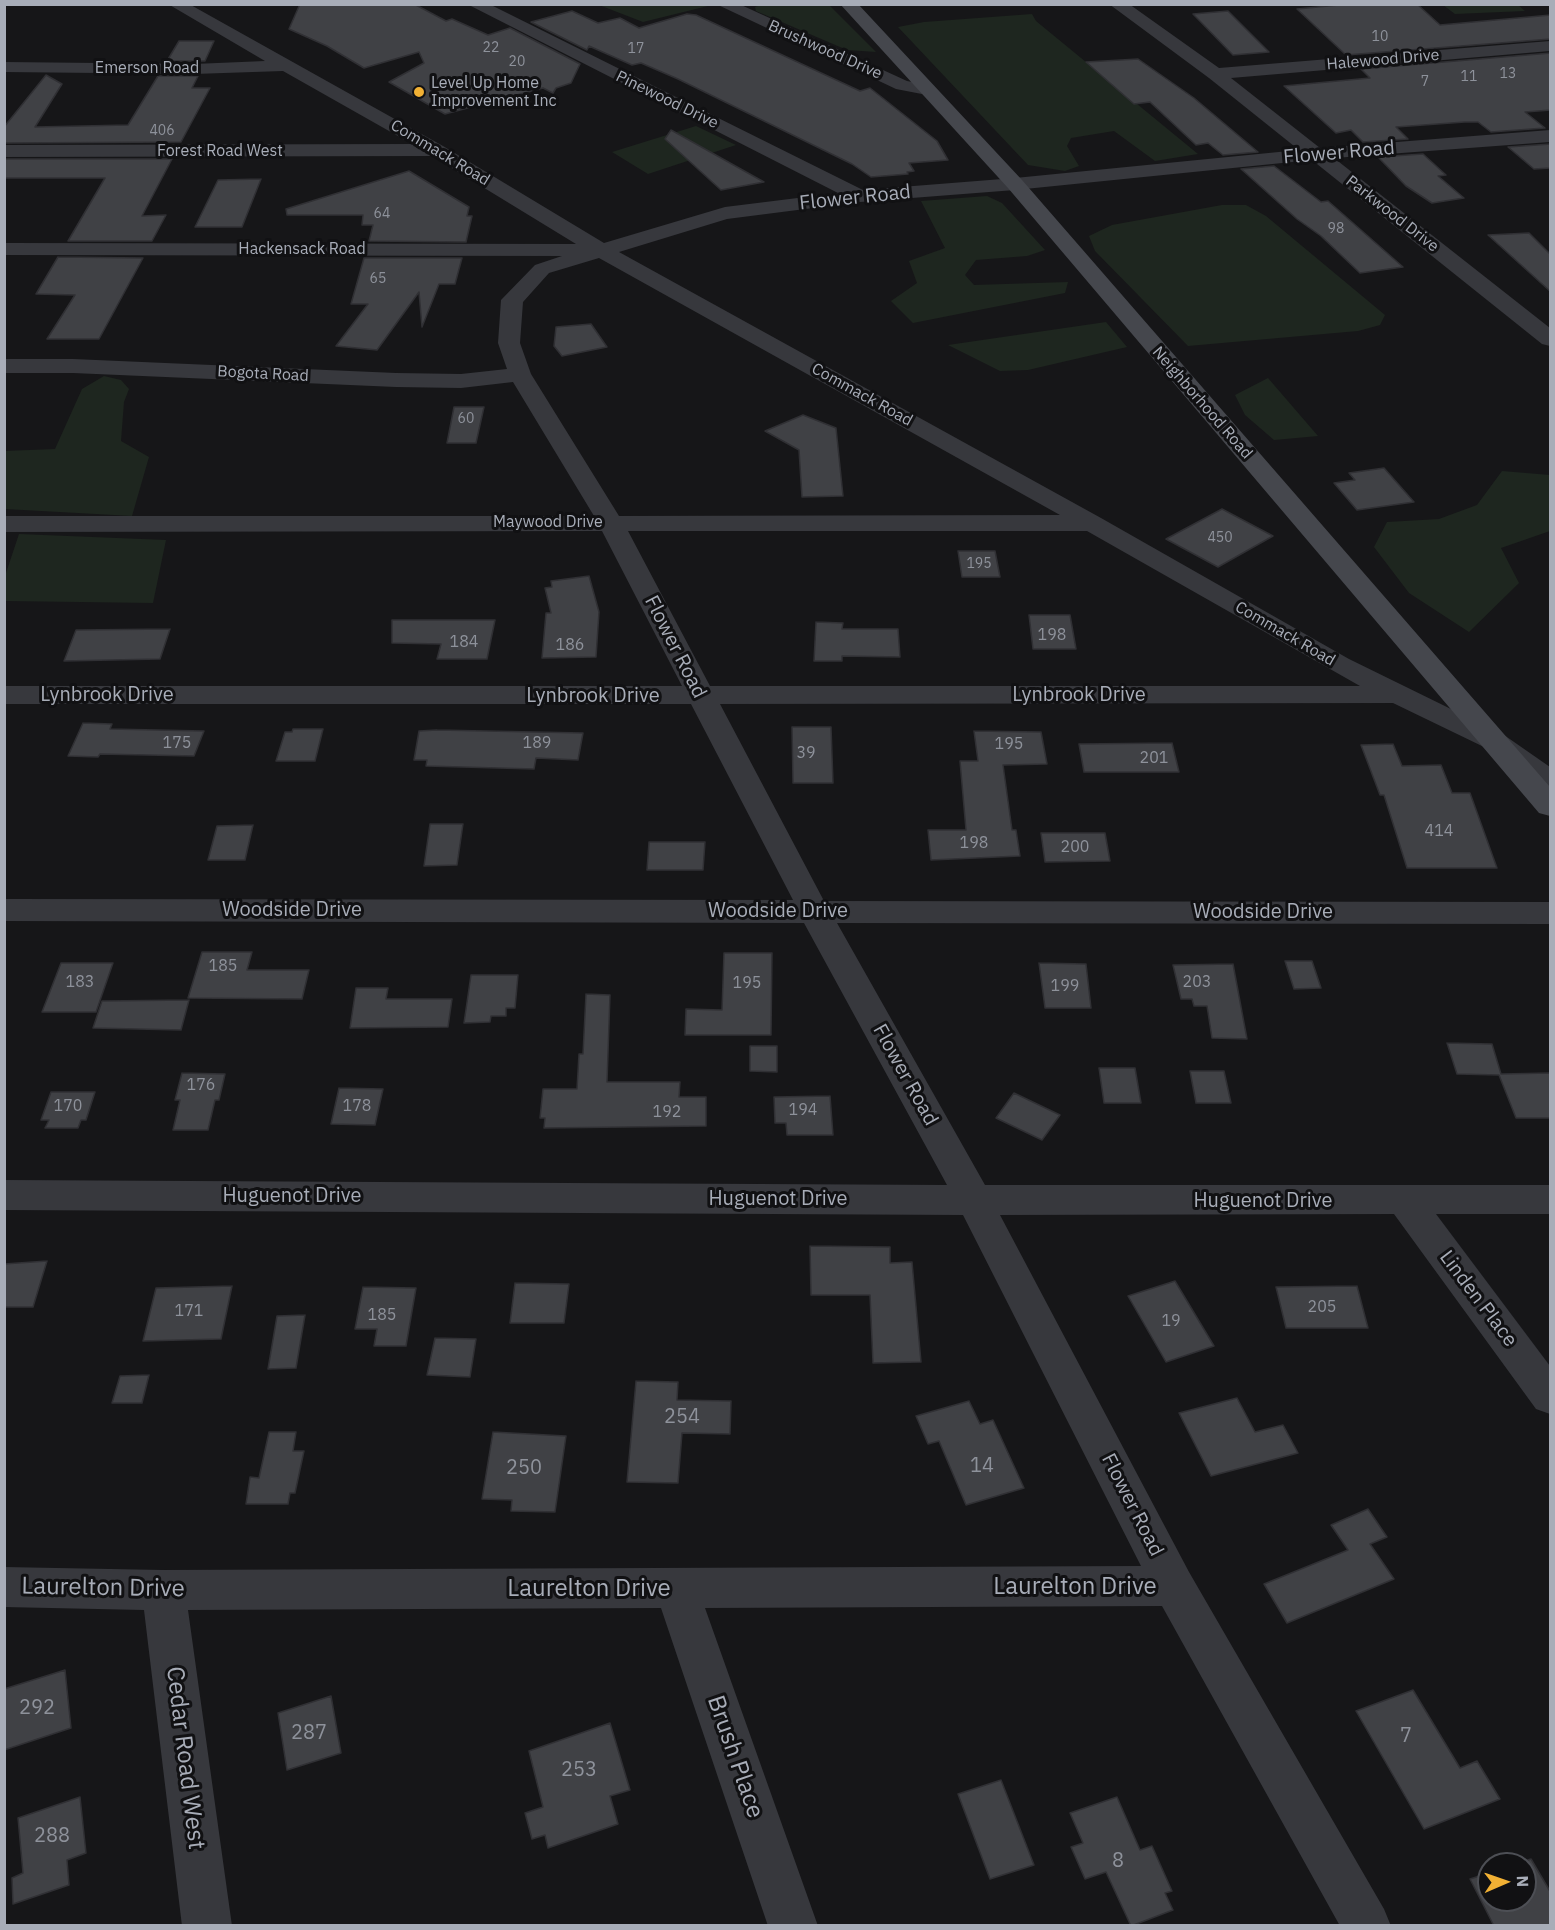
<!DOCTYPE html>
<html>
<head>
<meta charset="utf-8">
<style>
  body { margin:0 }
  #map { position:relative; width:1555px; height:1930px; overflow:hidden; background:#161618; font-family:"IBM Plex Sans",sans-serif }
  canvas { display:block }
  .frame { position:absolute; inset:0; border:6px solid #a8adb8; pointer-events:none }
  .north { position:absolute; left:1477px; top:1852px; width:60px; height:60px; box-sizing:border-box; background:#111113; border:2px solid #4d4f55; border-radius:50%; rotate:88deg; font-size:16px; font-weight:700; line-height:24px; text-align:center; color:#a8adb8 }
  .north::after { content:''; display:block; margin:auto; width:21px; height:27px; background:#f2b134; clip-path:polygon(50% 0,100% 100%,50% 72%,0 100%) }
</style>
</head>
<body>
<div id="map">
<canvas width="1555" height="1930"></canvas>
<div class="frame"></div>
<div class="north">N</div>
</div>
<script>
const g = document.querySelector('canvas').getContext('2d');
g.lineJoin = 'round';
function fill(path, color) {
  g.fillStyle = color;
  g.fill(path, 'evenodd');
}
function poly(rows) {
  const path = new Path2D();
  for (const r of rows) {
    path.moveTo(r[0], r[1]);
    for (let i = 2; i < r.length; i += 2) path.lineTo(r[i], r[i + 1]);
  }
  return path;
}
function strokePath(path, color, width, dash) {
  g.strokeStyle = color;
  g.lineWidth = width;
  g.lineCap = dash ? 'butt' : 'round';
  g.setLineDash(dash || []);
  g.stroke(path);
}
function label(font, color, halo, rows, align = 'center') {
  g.font = font + ' "IBM Plex Sans",sans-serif';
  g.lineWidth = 6;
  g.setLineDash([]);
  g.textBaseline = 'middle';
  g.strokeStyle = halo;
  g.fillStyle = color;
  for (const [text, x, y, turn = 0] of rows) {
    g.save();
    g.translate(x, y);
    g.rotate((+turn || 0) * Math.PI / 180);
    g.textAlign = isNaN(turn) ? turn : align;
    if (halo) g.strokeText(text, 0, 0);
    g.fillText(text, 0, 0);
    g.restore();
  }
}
fill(poly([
  [705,4,708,6,643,22,599,5],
  [761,5,829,5,876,52,847,50,756,11,755,7],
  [1443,5,1518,5,1525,11,1455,14],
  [1032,14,1036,21,1198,154,1155,161,1114,131,1071,138,1067,146,1079,166,1065,171,1028,165,898,27,924,22],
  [696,126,736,145,648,174,612,152],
  [987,196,1002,203,1045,250,1027,256,976,260,965,275,974,285,1068,282,1065,293,913,323,891,301,917,283,909,261,945,248,921,201],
  [1222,205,1246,205,1266,216,1385,315,1380,325,1358,331,1188,346,1095,251,1089,236,1112,225],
  [1106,322,1127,347,1028,370,1000,371,948,345],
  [104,376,121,380,129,389,124,402,121,441,149,457,132,516,5,509,4,451,55,449,82,389],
  [1268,378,1318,436,1274,440,1245,415,1235,395],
  [1502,471,1550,475,1550,531,1501,548,1519,583,1469,632,1409,593,1374,547,1387,522,1439,519,1477,505],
  [19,534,166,540,153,603,5,601,5,576]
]), '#1e261f');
const building = poly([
  [300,4,414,4,446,21,452,19,488,35,510,28,580,64,571,83,556,88,553,93,543,88,445,114,389,82,424,63,419,52,364,68,327,46,289,29,300,4],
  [1349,4,1417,4,1440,25,1551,15,1551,39,1346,55,1297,9,1349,4],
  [572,11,598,23,620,18,639,28,687,14,696,15,860,91,870,88,937,141,948,160,909,163,914,171,907,172,908,174,871,177,852,164,678,79,641,63,632,65,589,46,587,50,531,22,572,11],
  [1228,11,1269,52,1233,55,1193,14,1228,11],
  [179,41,214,41,205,61,167,61,179,41],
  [1551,53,1551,110,1525,112,1545,128,1491,132,1478,122,1465,122,1396,127,1408,139,1363,142,1351,130,1336,133,1284,86,1370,78,1361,69,1551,53],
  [1138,59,1194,98,1258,152,1223,155,1208,143,1196,145,1150,102,1134,104,1086,62,1138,59],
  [46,75,62,84,35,127,128,125,158,76,198,76,192,88,210,88,181,142,4,143,4,127,46,75],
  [671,130,764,182,721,190,665,139,671,130],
  [1551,144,1551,168,1534,169,1508,147,1551,144],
  [1423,154,1446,175,1438,176,1464,198,1432,203,1406,186,1378,157,1423,154],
  [4,159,172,159,142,216,166,215,152,241,68,241,105,178,4,178,4,159],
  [1274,166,1321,202,1328,201,1403,267,1360,273,1321,236,1297,219,1241,169,1274,166],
  [409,171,469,207,467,216,472,216,466,242,369,241,373,225,362,225,363,215,287,215,286,209,409,171],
  [261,179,242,227,195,227,218,180,261,179],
  [1529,233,1551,255,1551,292,1488,235,1529,233],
  [58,257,143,258,99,339,47,339,75,295,36,294,58,257],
  [364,258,462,258,455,284,439,284,422,327,419,292,377,350,336,346,368,304,351,304,364,258],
  [591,324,607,347,562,356,554,346,556,327,591,324],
  [454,407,484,407,476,443,447,443,454,407],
  [803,415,836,428,843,496,802,497,799,450,765,431,803,415],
  [1384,468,1414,502,1357,510,1334,483,1355,480,1349,473,1384,468],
  [1222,509,1273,536,1218,567,1166,539,1222,509],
  [958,551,995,551,1000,577,962,577,958,551],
  [589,576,599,612,596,657,542,658,546,613,551,613,545,588,552,587,551,581,589,576],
  [1029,615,1070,615,1076,649,1033,649,1029,615],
  [392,620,495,620,487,659,437,659,441,644,392,643,392,620],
  [816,622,843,623,842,629,898,629,900,657,842,656,842,661,814,661,816,622],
  [170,629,160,659,64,661,76,630,170,629],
  [83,723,112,724,110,729,204,731,194,756,100,754,98,757,68,756,83,723],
  [792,727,831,727,833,783,793,783,792,727],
  [293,729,323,729,315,761,276,761,285,732,292,732,293,729],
  [437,730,536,732,583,733,578,760,536,758,534,769,426,766,427,760,414,760,419,731,437,730],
  [974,731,1041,732,1047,764,1003,765,1012,830,1016,830,1020,856,931,860,928,830,966,830,960,761,978,761,974,731],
  [1172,743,1179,772,1084,772,1079,744,1172,743],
  [1393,744,1402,766,1441,765,1452,793,1470,793,1497,868,1407,868,1384,795,1380,795,1361,745,1393,744],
  [430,824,463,824,457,865,424,866,430,824],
  [253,825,245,860,208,860,217,826,253,825],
  [1041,833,1105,833,1110,861,1045,862,1041,833],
  [649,842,705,842,703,870,647,870,649,842],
  [202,952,252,952,247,970,309,970,302,999,188,998,202,952],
  [724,953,772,953,771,1035,685,1035,686,1009,722,1010,724,953],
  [1285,961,1312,961,1321,988,1294,989,1285,961],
  [61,963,113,963,96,1012,42,1012,61,963],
  [1039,963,1086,964,1091,1008,1045,1008,1039,963],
  [1233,964,1247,1039,1212,1038,1207,1006,1194,1006,1192,999,1181,999,1173,965,1233,964],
  [471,975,518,975,515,1008,506,1008,506,1016,491,1016,490,1022,464,1023,471,975],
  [356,988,388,988,386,999,452,999,448,1027,350,1028,356,988],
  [586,994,610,995,607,1082,680,1082,679,1097,706,1097,706,1126,544,1128,545,1118,540,1118,543,1089,577,1089,579,1054,583,1054,586,994],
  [189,1000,181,1030,93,1028,102,1001,189,1000],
  [1447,1043,1492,1044,1501,1074,1551,1073,1551,1118,1516,1118,1499,1075,1457,1074,1447,1043],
  [750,1046,777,1046,777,1072,750,1071,750,1046],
  [1099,1068,1135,1068,1141,1103,1104,1103,1099,1068],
  [1190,1071,1224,1071,1231,1103,1196,1103,1190,1071],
  [182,1073,225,1074,219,1100,215,1100,208,1130,173,1130,180,1100,175,1100,182,1073],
  [339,1088,383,1089,375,1125,331,1124,339,1088],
  [51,1092,95,1092,86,1120,81,1120,78,1128,45,1128,49,1120,41,1120,51,1092],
  [1014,1093,1060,1115,1042,1140,996,1118,1014,1093],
  [830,1096,833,1135,787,1135,786,1123,775,1123,774,1097,830,1096],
  [810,1246,890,1247,890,1263,912,1262,921,1362,873,1363,870,1295,811,1295,810,1246],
  [47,1261,33,1307,4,1307,4,1264,47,1261],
  [1175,1281,1214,1346,1166,1362,1128,1296,1175,1281],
  [515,1283,569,1284,564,1323,510,1323,515,1283],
  [232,1286,221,1339,143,1341,156,1288,232,1286],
  [1357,1286,1368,1328,1286,1328,1276,1287,1357,1286],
  [363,1287,416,1288,406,1346,374,1346,377,1329,355,1329,363,1287],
  [305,1315,296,1368,268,1369,277,1316,305,1315],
  [435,1338,476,1339,470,1377,427,1375,435,1338],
  [149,1375,142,1403,112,1403,120,1376,149,1375],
  [636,1381,678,1382,677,1400,731,1401,730,1434,682,1433,678,1483,627,1482,636,1381],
  [1237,1398,1255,1432,1283,1425,1298,1453,1211,1476,1179,1413,1237,1398],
  [969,1401,980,1424,993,1420,1024,1488,966,1505,939,1441,928,1444,916,1416,969,1401],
  [269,1432,296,1432,293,1451,304,1451,295,1493,290,1493,288,1504,246,1504,250,1477,259,1478,269,1432],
  [493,1432,566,1436,555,1512,511,1511,512,1500,482,1499,493,1432],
  [1368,1509,1387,1537,1370,1544,1394,1579,1287,1623,1264,1584,1348,1550,1331,1525,1368,1509],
  [65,1670,71,1728,4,1750,4,1689,65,1670],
  [1413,1690,1460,1768,1477,1761,1500,1799,1424,1829,1356,1711,1413,1690],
  [331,1696,341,1753,287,1770,278,1713,331,1696],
  [610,1723,630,1790,610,1796,618,1824,548,1848,545,1835,532,1839,525,1813,543,1807,529,1751,610,1723],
  [1001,1780,1034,1865,990,1879,958,1794,1001,1780],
  [80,1797,86,1853,67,1860,69,1885,13,1904,12,1878,23,1873,18,1818,80,1797],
  [1117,1797,1140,1850,1152,1846,1172,1891,1165,1893,1173,1910,1131,1926,1106,1872,1085,1879,1071,1847,1083,1843,1070,1813,1117,1797],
  [1531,1859,1551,1893,1551,1926,1494,1926,1470,1879,1489,1873,1489,1900,1525,1900,1525,1864,1515,1864,1531,1859]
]);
fill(building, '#404145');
strokePath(building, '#303034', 1.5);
fill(poly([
  [168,4,189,4,443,146,604,243,725,207,838,193,467,4,489,4,863,190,1015,178,1299,150,1209,78,1109,4,1129,4,1219,68,1550,41,1550,51,1231,78,1320,148,1550,130,1550,142,1334,158,1550,328,1550,346,1542,344,1312,160,1015,190,860,202,727,219,619,252,1101,518,1349,659,1504,735,1550,767,1550,791,1539,788,1484,747,1393,703,720,704,824,901,1550,902,1550,924,837,923,985,1185,1550,1185,1550,1214,1436,1214,1550,1366,1550,1414,1536,1409,1394,1214,1000,1215,1189,1572,1384,1909,1391,1926,1340,1926,1162,1606,705,1608,818,1926,768,1926,661,1608,188,1610,232,1926,182,1926,144,1610,4,1607,4,1567,163,1570,1141,1566,963,1215,4,1210,4,1180,947,1185,804,923,4,921,4,899,793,900,691,704,4,704,4,686,682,686,602,531,4,532,4,516,594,516,513,382,461,388,396,387,73,373,4,373,4,359,73,359,396,373,461,374,507,369,498,343,501,300,535,265,562,256,4,255,4,243,576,244,432,156,4,157,4,145,412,144,283,71,194,74,4,72,4,62,194,64,265,61,168,4],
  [599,258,1060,515,619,516,531,374,520,343,523,302,549,273,599,258],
  [628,531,1087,531,1360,686,710,686,628,531],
  [716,4,739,4,907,81,933,86,936,90,927,95,896,89,716,4]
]), '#37383d');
fill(poly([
  [840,4,858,4,1022,180,1550,787,1550,816,1539,813,1008,188,840,4]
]), '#45474d');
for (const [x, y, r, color] of [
  [419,92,6,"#f2b134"]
]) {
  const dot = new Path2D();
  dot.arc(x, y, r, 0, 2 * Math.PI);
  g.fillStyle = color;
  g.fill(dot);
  strokePath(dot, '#111113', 2);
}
label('14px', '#8e929b', null, [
  ["10",1380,37],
  ["22",491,48],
  ["17",636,49],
  ["20",517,62],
  ["13",1508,74],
  ["11",1469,77],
  ["7",1425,82],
  ["406",162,131],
  ["64",382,214],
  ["98",1336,229],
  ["65",378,279],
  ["60",466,419],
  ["450",1220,538],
  ["195",979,564]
]);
label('16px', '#a8adb8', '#111113', [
  ["Brushwood Drive",825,50,24],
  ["Halewood Drive",1383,60,-5],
  ["Emerson Road",147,68],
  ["Pinewood Drive",667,100,26],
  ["Forest Road West",220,151],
  ["Commack Road",440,153,31],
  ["Parkwood Drive",1392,214,38],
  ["Hackensack Road",302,249],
  ["Bogota Road",263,374,3],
  ["Commack Road",862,395,29],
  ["Neighborhood Road",1202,403,49],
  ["Maywood Drive",548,522],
  ["Commack Road",1285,634,30]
]);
label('16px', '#a8adb8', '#111113', [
  ["Level Up Home",431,83],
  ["Improvement Inc",431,101]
], 'left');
label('16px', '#8e929b', null, [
  ["198",1052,635],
  ["184",464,642],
  ["186",570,645],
  ["175",177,743],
  ["189",537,743],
  ["195",1009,744],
  ["39",806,753],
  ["201",1154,758],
  ["414",1439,831],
  ["198",974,843],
  ["200",1075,847],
  ["185",223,966],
  ["183",80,982],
  ["203",1197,982],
  ["195",747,983],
  ["199",1065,986],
  ["176",201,1085],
  ["170",68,1106],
  ["178",357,1106],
  ["194",803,1110],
  ["192",667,1112],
  ["205",1322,1307],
  ["171",189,1311],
  ["185",382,1315],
  ["19",1171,1321]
]);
label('20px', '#a8adb8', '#111113', [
  ["Flower Road",1339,153,-5],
  ["Flower Road",855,198,-6],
  ["Flower Road",675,647,63],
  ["Lynbrook Drive",107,695],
  ["Lynbrook Drive",1079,695],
  ["Lynbrook Drive",593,696],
  ["Woodside Drive",292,910],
  ["Woodside Drive",778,911],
  ["Woodside Drive",1263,912],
  ["Flower Road",905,1075,61],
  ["Huguenot Drive",292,1196],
  ["Huguenot Drive",778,1199],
  ["Huguenot Drive",1263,1201],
  ["Linden Place",1478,1299,53],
  ["Flower Road",1132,1505,63]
]);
label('20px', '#8e929b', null, [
  ["254",682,1417],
  ["14",982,1466],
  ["250",524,1468],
  ["292",37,1708],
  ["287",309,1733],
  ["7",1406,1736],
  ["253",579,1770],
  ["288",52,1836],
  ["8",1118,1861]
]);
label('24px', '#a8adb8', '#111113', [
  ["Laurelton Drive",1075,1587],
  ["Laurelton Drive",103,1588,1],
  ["Laurelton Drive",589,1589],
  ["Brush Place",735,1757,71],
  ["Cedar Road West",185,1758,83]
]);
</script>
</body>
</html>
